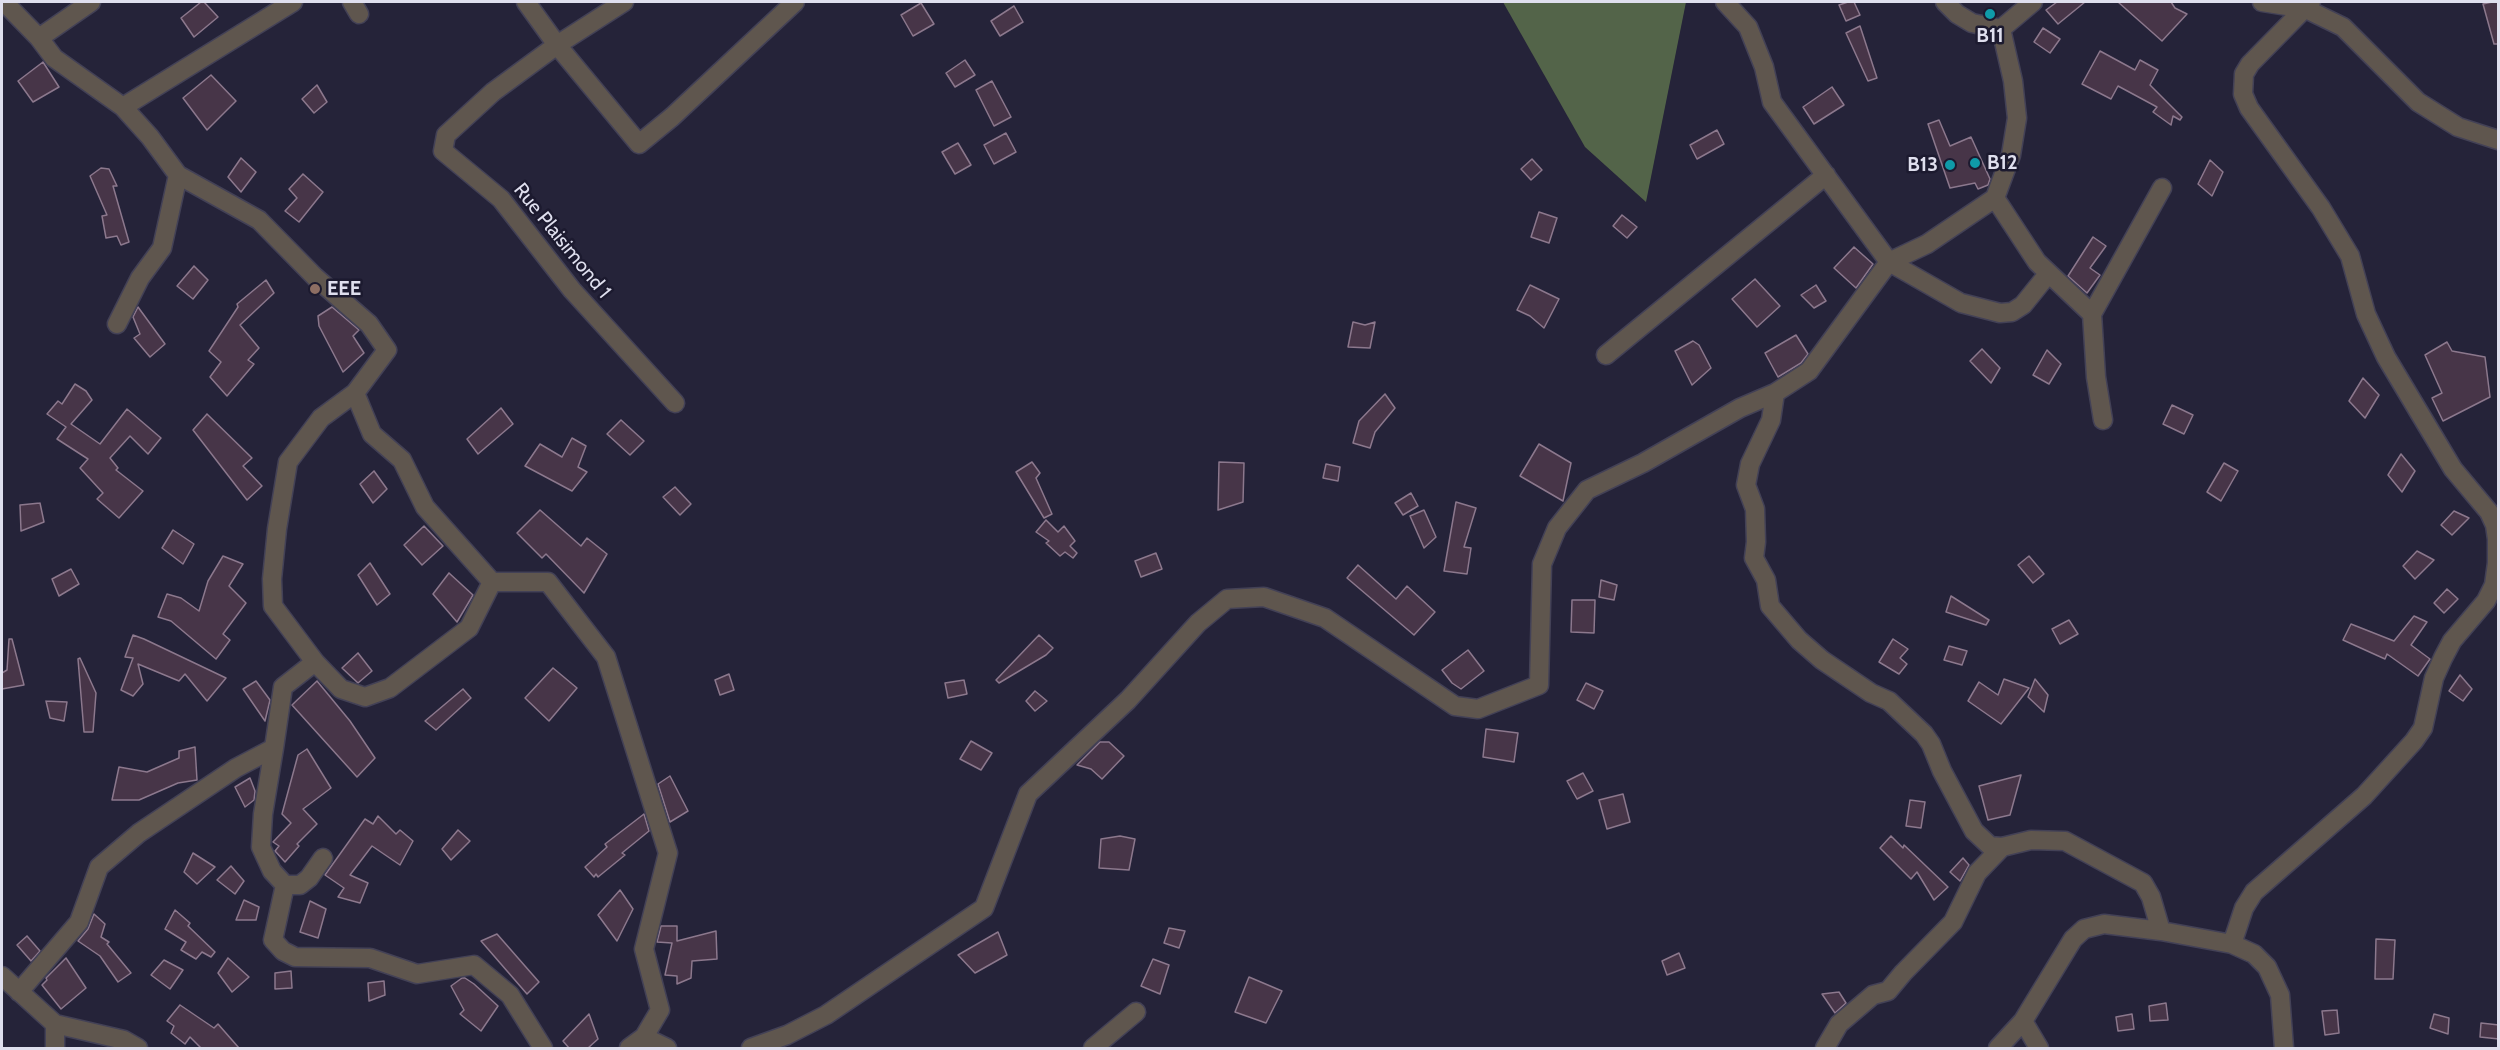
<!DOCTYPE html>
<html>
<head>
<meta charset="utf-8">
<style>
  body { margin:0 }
  #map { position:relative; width:2500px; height:1050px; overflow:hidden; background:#252339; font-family:Cabin,sans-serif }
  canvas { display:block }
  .frame { position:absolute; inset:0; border:3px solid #dfdfee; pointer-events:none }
</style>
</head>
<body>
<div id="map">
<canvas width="2500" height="1050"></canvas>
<div class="frame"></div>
</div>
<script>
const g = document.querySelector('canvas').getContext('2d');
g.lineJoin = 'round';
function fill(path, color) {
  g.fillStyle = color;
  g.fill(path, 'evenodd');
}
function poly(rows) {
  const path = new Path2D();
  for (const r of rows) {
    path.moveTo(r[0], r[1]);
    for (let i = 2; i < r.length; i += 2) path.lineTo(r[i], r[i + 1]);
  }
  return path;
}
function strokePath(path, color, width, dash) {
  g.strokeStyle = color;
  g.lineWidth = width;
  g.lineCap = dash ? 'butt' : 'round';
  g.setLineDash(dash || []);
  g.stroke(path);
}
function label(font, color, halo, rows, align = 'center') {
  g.font = font + ' Cabin,sans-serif';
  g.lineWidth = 5;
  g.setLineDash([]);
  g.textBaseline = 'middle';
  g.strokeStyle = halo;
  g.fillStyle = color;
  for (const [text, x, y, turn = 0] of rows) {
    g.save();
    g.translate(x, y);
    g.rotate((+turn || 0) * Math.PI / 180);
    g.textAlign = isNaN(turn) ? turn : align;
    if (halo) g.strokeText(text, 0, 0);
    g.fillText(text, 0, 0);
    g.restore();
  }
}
fill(poly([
  [1503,2,1686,2,1646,202,1585,147]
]), '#536449');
const building = poly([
  [201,2,204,2,218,17,194,37,181,18,201,2],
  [1848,2,1854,2,1860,15,1846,21,1839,5,1848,2],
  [2057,2,2085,2,2058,24,2046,10,2057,2],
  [2118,2,2171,2,2175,8,2187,14,2162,41,2118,2],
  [2492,2,2499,2,2499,44,2494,44,2483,4,2492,2],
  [921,3,934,24,913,36,901,15,921,3],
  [1014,6,1023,22,1000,36,991,21,1014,6],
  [1860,26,1877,78,1868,81,1846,33,1860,26],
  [2043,28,2060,39,2050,53,2034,42,2043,28],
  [2100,51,2135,70,2140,60,2158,70,2150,85,2182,117,2180,120,2173,116,2171,125,2153,112,2157,107,2118,86,2111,99,2082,84,2100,51],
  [965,60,975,75,955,87,946,73,965,60],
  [43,62,59,87,33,102,18,81,43,62],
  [211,75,236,101,207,130,183,98,211,75],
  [992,81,1011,117,994,126,976,90,992,81],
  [317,85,327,102,314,113,302,99,317,85],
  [1832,87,1844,105,1814,124,1803,107,1832,87],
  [1939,120,1950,146,1971,137,1990,179,1988,185,1978,189,1975,183,1950,188,1928,124,1939,120],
  [1717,130,1724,144,1697,159,1690,145,1717,130],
  [1006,133,1016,152,994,164,984,145,1006,133],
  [958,143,971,165,955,174,942,152,958,143],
  [241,158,256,172,241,192,228,177,241,158],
  [1532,159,1542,170,1531,180,1521,169,1532,159],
  [2210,160,2223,172,2212,196,2198,184,2210,160],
  [101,168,109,169,117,186,113,186,129,242,121,245,117,236,106,238,102,216,107,215,90,176,101,168],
  [303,174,323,192,299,222,285,211,297,198,289,189,303,174],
  [1539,212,1557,218,1549,243,1531,237,1539,212],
  [1622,215,1637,227,1627,238,1613,226,1622,215],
  [2093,237,2106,246,2090,268,2100,275,2087,293,2068,276,2093,237],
  [1854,247,1873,264,1856,288,1834,268,1854,247],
  [194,266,208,280,193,299,177,286,194,266],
  [1755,279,1780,306,1757,327,1732,299,1755,279],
  [266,280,274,293,240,325,259,348,248,360,254,364,227,396,210,377,221,362,209,351,238,307,237,304,266,280],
  [1530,285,1559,299,1544,328,1530,316,1517,310,1530,285],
  [1816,285,1826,301,1814,308,1801,295,1816,285],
  [138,307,165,344,150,357,134,338,140,334,133,317,138,307],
  [332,307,359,330,353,336,364,353,343,372,319,326,318,316,332,307],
  [1353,322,1365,325,1375,322,1370,348,1348,347,1353,322],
  [1796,335,1808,354,1801,363,1778,377,1765,353,1796,335],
  [1693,341,1699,345,1711,368,1692,385,1675,351,1693,341],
  [2447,342,2452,351,2485,357,2490,397,2443,421,2432,398,2442,393,2425,355,2447,342],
  [1982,349,2000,368,1991,383,1970,361,1982,349],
  [2047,350,2061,364,2049,384,2033,375,2047,350],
  [2363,378,2379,395,2365,418,2349,401,2363,378],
  [75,384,86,391,92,400,71,424,100,444,127,409,161,438,148,454,130,436,110,458,118,468,116,470,143,491,119,518,97,499,103,493,80,468,88,459,57,439,66,427,47,414,58,401,62,404,75,384],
  [1385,394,1395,408,1375,432,1370,448,1353,443,1359,421,1385,394],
  [2172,405,2193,415,2184,434,2163,424,2172,405],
  [501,408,513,424,478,454,467,439,501,408],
  [207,414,252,458,243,466,262,486,247,500,193,430,207,414],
  [621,420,644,441,630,455,607,434,621,420],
  [572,438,586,446,578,467,587,472,572,491,525,466,540,444,562,457,572,438],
  [1539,444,1571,463,1563,501,1520,476,1539,444],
  [2401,454,2415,471,2402,492,2388,475,2401,454],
  [1032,462,1040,473,1036,478,1052,514,1044,518,1016,472,1032,462],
  [1219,462,1244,463,1243,502,1218,510,1219,462],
  [2224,463,2238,471,2221,501,2207,492,2224,463],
  [1326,464,1340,467,1338,481,1323,478,1326,464],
  [374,471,387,489,373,503,360,484,374,471],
  [675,487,691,504,680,515,663,497,675,487],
  [1411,493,1418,506,1403,515,1395,503,1411,493],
  [1456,502,1476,508,1464,547,1471,548,1467,574,1444,571,1456,502],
  [40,503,44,522,21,531,20,505,40,503],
  [540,510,581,546,587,538,607,554,584,593,546,554,542,558,517,533,540,510],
  [1424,510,1436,537,1424,548,1410,516,1424,510],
  [2454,511,2469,518,2452,535,2441,525,2454,511],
  [1046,520,1058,532,1064,526,1075,541,1070,546,1077,553,1073,558,1065,552,1060,556,1046,543,1049,541,1036,532,1046,520],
  [424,526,443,546,422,565,404,545,424,526],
  [173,530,194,544,183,564,162,548,173,530],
  [2417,551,2434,560,2415,579,2403,566,2417,551],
  [1156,553,1162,569,1141,577,1135,561,1156,553],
  [223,556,243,564,229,586,246,603,223,634,230,640,216,659,171,621,158,617,167,594,181,598,199,611,208,581,223,556],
  [2029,556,2044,574,2033,583,2018,565,2029,556],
  [370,563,390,594,377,605,358,575,370,563],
  [1358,565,1396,599,1407,586,1435,612,1414,635,1347,578,1358,565],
  [71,569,79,584,59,596,52,579,71,569],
  [449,573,473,595,457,622,433,594,449,573],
  [1601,580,1617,585,1614,600,1599,597,1601,580],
  [2447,589,2458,599,2444,613,2434,603,2447,589],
  [1951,596,1989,620,1986,625,1946,612,1951,596],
  [1572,600,1595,600,1594,633,1571,632,1572,600],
  [2414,616,2427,622,2411,645,2430,659,2418,676,2387,654,2385,659,2343,640,2351,624,2394,641,2414,616],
  [2069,620,2078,634,2060,644,2052,629,2069,620],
  [133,635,144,639,226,678,207,701,185,674,179,681,138,664,143,684,133,696,121,690,133,658,125,657,133,635],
  [1039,635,1053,648,1046,655,999,683,996,680,1039,635],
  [9,639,12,639,24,685,2,689,2,673,7,670,9,639],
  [1893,639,1908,649,1900,658,1907,664,1899,674,1879,662,1893,639],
  [1949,646,1967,651,1962,665,1944,660,1949,646],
  [1468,650,1484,671,1461,689,1452,683,1442,670,1468,650],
  [358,653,372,671,358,683,342,668,358,653],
  [80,658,96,693,93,732,84,732,78,659,80,658],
  [553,668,577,688,549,721,525,698,553,668],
  [729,674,734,690,720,695,715,680,729,674],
  [2460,675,2472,689,2463,701,2449,691,2460,675],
  [2004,679,2029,688,2001,724,1968,701,1979,682,1998,695,2004,679],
  [2035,679,2048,695,2044,712,2028,697,2035,679],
  [964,680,967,694,948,698,945,683,964,680],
  [256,681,270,700,265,721,243,689,256,681],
  [317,681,350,721,375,758,357,777,292,705,317,681],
  [1586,683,1603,691,1594,709,1577,700,1586,683],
  [463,689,471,698,436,730,425,721,463,689],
  [1035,691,1047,701,1035,711,1026,701,1035,691],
  [46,701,67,702,64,721,50,718,46,701],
  [1486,729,1518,733,1514,762,1483,757,1486,729],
  [971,741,992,753,981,770,960,759,971,741],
  [1100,742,1109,742,1124,756,1102,779,1091,769,1077,765,1100,742],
  [195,747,197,780,178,783,139,800,112,800,119,767,147,772,179,758,179,751,195,747],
  [307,749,331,788,303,809,317,824,297,844,299,846,285,862,275,851,279,846,273,842,291,823,282,814,298,755,307,749],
  [1583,773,1593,791,1577,799,1567,781,1583,773],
  [2021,775,2010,815,1988,820,1979,786,2021,775],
  [670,776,688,811,670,822,658,784,670,776],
  [250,778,255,791,254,800,245,807,235,787,250,778],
  [1623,794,1630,822,1607,829,1599,800,1623,794],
  [1910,800,1925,802,1921,828,1906,826,1910,800],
  [644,814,649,831,622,853,625,855,598,877,596,874,594,877,585,867,607,847,605,844,644,814],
  [378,816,396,834,400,830,413,841,400,865,372,846,350,875,368,883,360,903,338,897,344,888,325,875,365,819,373,824,378,816],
  [458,830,470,841,451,860,442,849,458,830],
  [1120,836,1135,839,1129,870,1099,868,1101,839,1120,836],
  [1891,836,1903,848,1904,845,1948,887,1934,900,1917,872,1911,879,1880,848,1891,836],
  [193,853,215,867,197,884,184,872,193,853],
  [1963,858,1969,865,1960,881,1950,872,1963,858],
  [231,866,244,881,235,894,217,880,231,866],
  [620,890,633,909,617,941,598,915,620,890],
  [244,900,259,907,256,920,236,920,244,900],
  [310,901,326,909,318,938,300,932,310,901],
  [175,910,190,923,188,926,215,952,211,957,202,952,196,959,181,950,186,942,165,929,175,910],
  [94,914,105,924,101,937,109,942,107,944,131,973,118,982,100,956,78,941,88,929,94,914],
  [661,926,677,926,677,941,716,931,717,959,692,961,691,978,677,984,677,976,665,975,672,943,657,942,661,926],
  [1169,928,1185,931,1179,948,1164,943,1169,928],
  [998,932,1007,955,975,973,958,955,998,932],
  [497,934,539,982,527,994,481,941,497,934],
  [27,936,40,951,31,961,17,945,27,936],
  [2376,939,2395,940,2393,979,2375,979,2376,939],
  [1679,953,1685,968,1667,975,1662,961,1679,953],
  [66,958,86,988,61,1009,42,985,47,980,46,978,66,958],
  [228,958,249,977,232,992,218,973,228,958],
  [1153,959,1169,965,1160,994,1141,986,1153,959],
  [164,960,183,970,170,989,151,975,164,960],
  [291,971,292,988,275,989,275,973,291,971],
  [1249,977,1282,991,1266,1023,1235,1012,1249,977],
  [462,978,465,978,474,984,498,1006,481,1031,460,1014,464,1010,451,986,462,978],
  [384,981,385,995,369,1001,368,983,384,981],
  [1839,992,1846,1003,1835,1013,1822,994,1839,992],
  [2166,1003,2168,1020,2150,1021,2149,1006,2166,1003],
  [180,1005,214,1028,218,1024,239,1048,201,1048,190,1037,185,1044,171,1033,174,1026,167,1021,180,1005],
  [2337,1010,2339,1033,2325,1035,2322,1011,2337,1010],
  [589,1014,598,1039,588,1048,569,1048,563,1041,589,1014],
  [2132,1014,2134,1029,2118,1031,2116,1017,2132,1014],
  [2434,1014,2449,1018,2448,1034,2430,1028,2434,1014],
  [2481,1023,2499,1025,2499,1039,2480,1037,2481,1023]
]);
fill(building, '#473548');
strokePath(building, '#8c788d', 1.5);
const minor = poly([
  [4,2,39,38,54,58,123,107,150,137,178,175,259,220,315,277,369,324,387,350,355,393,372,434,402,460,425,507,492,582,548,582,606,657,668,853,644,949,660,1010,644,1037],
  [352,2,359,14],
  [526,2,557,45,639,144,672,117,795,2],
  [624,2,557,45,493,92,446,135,443,151,501,199,572,290,675,403],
  [1725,2,1748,27,1764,67,1772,102,1889,262,1961,303,2000,313,2012,312,2023,305,2048,274],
  [2262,2,2306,9,2343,27,2418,102,2458,127,2498,140],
  [2001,29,2033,2],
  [39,38,91,2],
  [123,107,293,2],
  [1995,198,2037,262,2092,314,2096,377,2103,420],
  [2092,314,2162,188],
  [117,324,140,278,162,248,178,175],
  [1606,355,1826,175],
  [355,393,321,418,288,462,277,529,272,579,273,606,315,662,341,689,365,697,390,688,469,628,492,582],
  [1775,393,1771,420,1750,464,1746,485,1755,509,1756,542,1754,558,1766,580,1770,606,1799,640,1822,660,1871,693,1889,701,1924,734,1931,744,1942,771,1974,831,1990,846,2002,847,2031,840,2065,841,2143,883,2151,897,2161,931],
  [274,748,283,687,315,662],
  [285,885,273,940,283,951,295,957,370,958,417,974,474,965,510,995,543,1048],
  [2232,944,2244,908,2254,892,2364,796,2414,741,2423,728,2434,678,2443,658,2452,641,2486,601,2494,585,2497,563,2497,539,2495,525,2489,512,2453,469,2386,357,2366,314,2350,256,2321,208,2249,108,2243,94,2244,74,2250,64,2311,2],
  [2,976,55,1024,124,1040,138,1048],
  [19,992,79,922,99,867,139,833,236,768,274,748,263,814,261,847,272,871,285,885,300,885,309,878,323,858],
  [2023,1021,2039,1048],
  [55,1048,55,1024],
  [629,1048,644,1037,667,1048],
  [751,1048,787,1035,826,1015,984,908,1028,794,1128,700,1198,623,1227,599,1264,597,1325,618,1455,706,1478,709,1539,685,1542,564,1557,528,1587,490,1643,463,1740,408,1775,393,1809,371,1889,262,1927,244,1995,198,2011,155,2017,118,2013,81,2001,29,1972,23,1957,14,1945,2],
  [1093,1048,1136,1012],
  [1825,1048,1839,1024,1873,995,1888,991,1903,973,1953,922,1977,873,2002,847],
  [1998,1048,2023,1021,2073,939,2084,929,2104,924,2161,931,2232,944,2254,954,2267,967,2280,995,2284,1048]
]);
strokePath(minor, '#434156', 21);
strokePath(minor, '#5f564e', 18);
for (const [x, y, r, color] of [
  [1990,14,6,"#0f9aa8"],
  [1975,163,6,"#0f9aa8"],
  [1950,165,6,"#0f9aa8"],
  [315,289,6,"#8d6e63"]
]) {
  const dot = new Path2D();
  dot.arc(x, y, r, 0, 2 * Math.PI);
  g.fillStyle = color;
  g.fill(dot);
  strokePath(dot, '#1c1a2f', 2);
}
label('bold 20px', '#dfdfee', '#1c1a2f', [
  ["B11",1990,36,"center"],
  ["B12",1987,163],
  ["B13",1938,165,"right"],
  ["EEE",327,289]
], 'left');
label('20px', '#dfdfee', '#1c1a2f', [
  ["Rue Plaisimond 1",562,241,51]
]);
</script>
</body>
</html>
